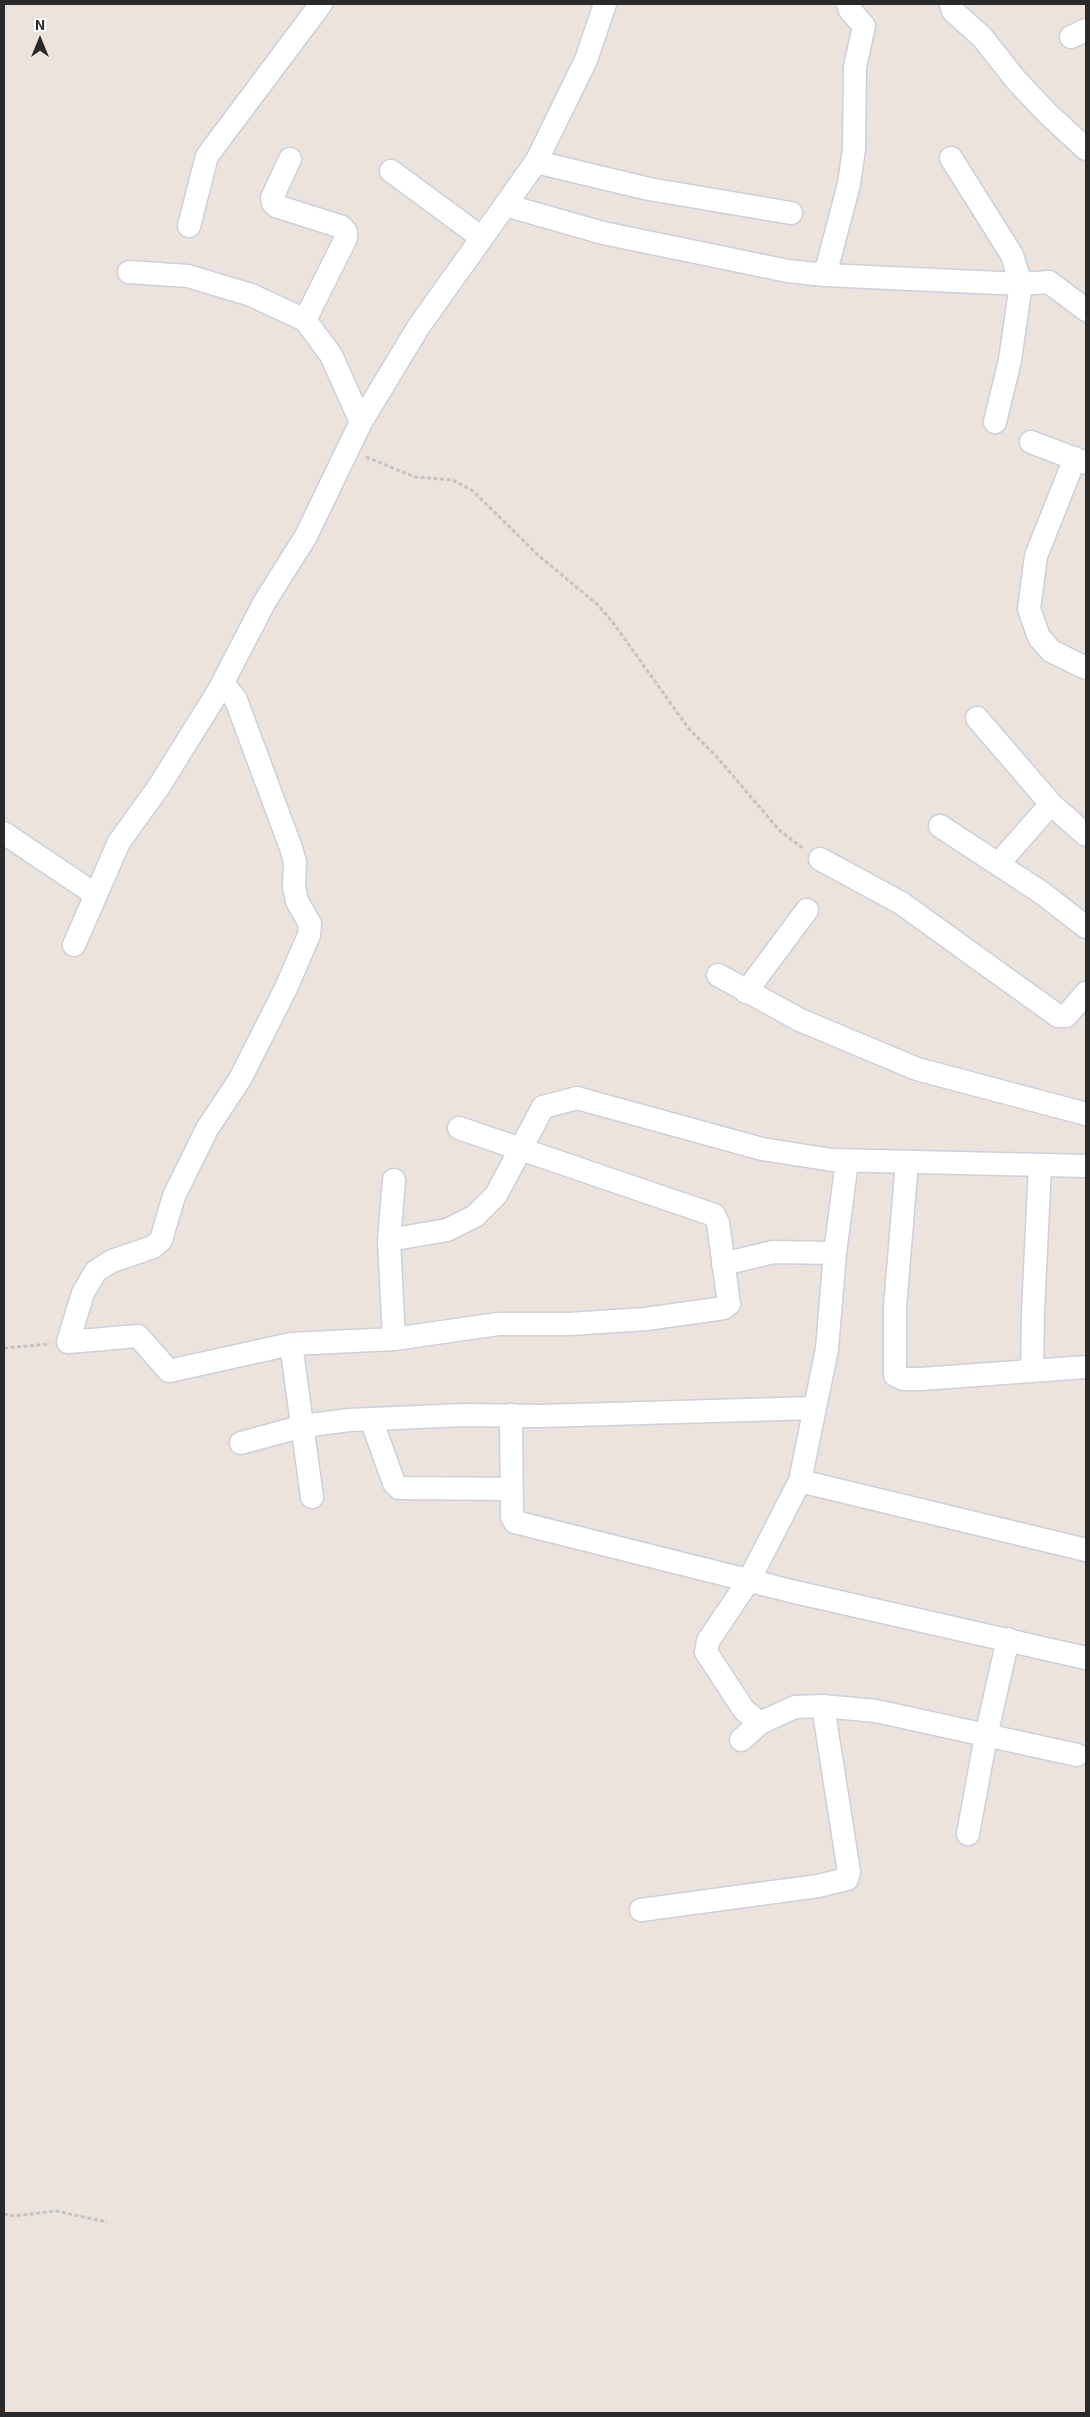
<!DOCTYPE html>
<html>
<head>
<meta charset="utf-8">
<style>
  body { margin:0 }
  #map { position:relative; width:1090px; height:2417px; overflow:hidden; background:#ece3dd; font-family:"Exo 2",sans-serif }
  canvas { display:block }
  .frame { position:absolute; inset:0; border:5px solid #2a2a2a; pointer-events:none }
  .north { position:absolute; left:15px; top:15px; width:50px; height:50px; -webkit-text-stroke:4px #fff; paint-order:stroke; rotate:0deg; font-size:14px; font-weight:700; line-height:20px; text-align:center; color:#2a2a2a }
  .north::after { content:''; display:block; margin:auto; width:18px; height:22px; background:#2a2a2a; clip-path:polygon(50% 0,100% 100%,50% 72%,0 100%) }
</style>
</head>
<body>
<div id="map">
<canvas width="1090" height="2417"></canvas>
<div class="frame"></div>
<div class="north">N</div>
</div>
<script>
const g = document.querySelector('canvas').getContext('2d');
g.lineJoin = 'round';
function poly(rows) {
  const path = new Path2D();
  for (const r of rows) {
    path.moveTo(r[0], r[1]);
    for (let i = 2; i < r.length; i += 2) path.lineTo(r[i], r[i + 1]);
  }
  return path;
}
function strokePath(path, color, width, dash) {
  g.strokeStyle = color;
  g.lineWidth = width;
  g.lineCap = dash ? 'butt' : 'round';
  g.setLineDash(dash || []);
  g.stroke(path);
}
const minor = poly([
  [951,4,953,11,982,37,1016,80,1047,113,1086,149],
  [1071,37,1086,30],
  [951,158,1012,255,1021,284,1010,360,995,422],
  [290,159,272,198,273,203,276,206,342,227,346,232,346,238,305,320],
  [536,162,649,189,791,213],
  [391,171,482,238],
  [505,205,603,233,788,271,825,275,1021,284,1049,282,1086,310],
  [189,226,207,156,321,4],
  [129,272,188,276,251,295,305,320,331,355,361,422],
  [825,275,849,184,854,149,855,67,864,26,850,10,848,4],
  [1031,442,1086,463],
  [1075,458,1036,556,1029,609,1039,637,1051,651,1086,668],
  [223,683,236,700,291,848,295,862,294,887,297,901,310,924,309,935,286,988,240,1079,207,1129,174,1196,161,1240,153,1247,112,1261,96,1271,83,1293,68,1342,138,1336,169,1371,291,1344,394,1339,498,1324,569,1324,646,1319,724,1308,729,1304,718,1223,714,1215,459,1128],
  [977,718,1051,804,1086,835],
  [940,826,1042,893,1086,927],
  [4,833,96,895],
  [820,859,901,903,1058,1016,1066,1016,1086,993],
  [998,864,1051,804],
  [74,945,119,842,158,788,219,690,264,603,306,536,361,422,419,326,536,162,586,60,605,4],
  [718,975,800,1020,917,1069,1086,1114],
  [746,992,807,910],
  [907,1162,895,1307,895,1375,903,1379,921,1379,1086,1367],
  [389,1240,447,1230,475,1216,496,1195,543,1107,577,1098,762,1149,832,1160,1086,1166],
  [723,1264,773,1252,835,1253],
  [394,1339,389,1240,394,1180],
  [291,1344,312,1497],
  [1032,1370,1033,1312,1040,1165],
  [511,1415,512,1517,515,1522,795,1592,1086,1658],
  [371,1419,394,1483,399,1488,512,1489],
  [241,1443,303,1426,349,1420,465,1415,541,1416,815,1408],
  [800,1481,1086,1550],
  [760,1723,744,1710,706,1652,708,1641,749,1580,800,1481,827,1349,835,1253,847,1161],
  [741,1740,760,1723,795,1707,823,1706,876,1711,1077,1755],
  [968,1834,986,1736,1008,1639],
  [641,1910,818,1886,847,1879,849,1872,823,1706]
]);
strokePath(minor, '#cbd0db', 25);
strokePath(poly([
  [366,457,415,477,453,480,473,491,538,555,598,605,614,624,689,729,716,756,780,831,804,849],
  [4,1348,50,1344],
  [4,2214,14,2216,56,2211,107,2222]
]), '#c3c3c3', 3, [4, 2.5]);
strokePath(minor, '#fff', 22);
</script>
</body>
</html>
